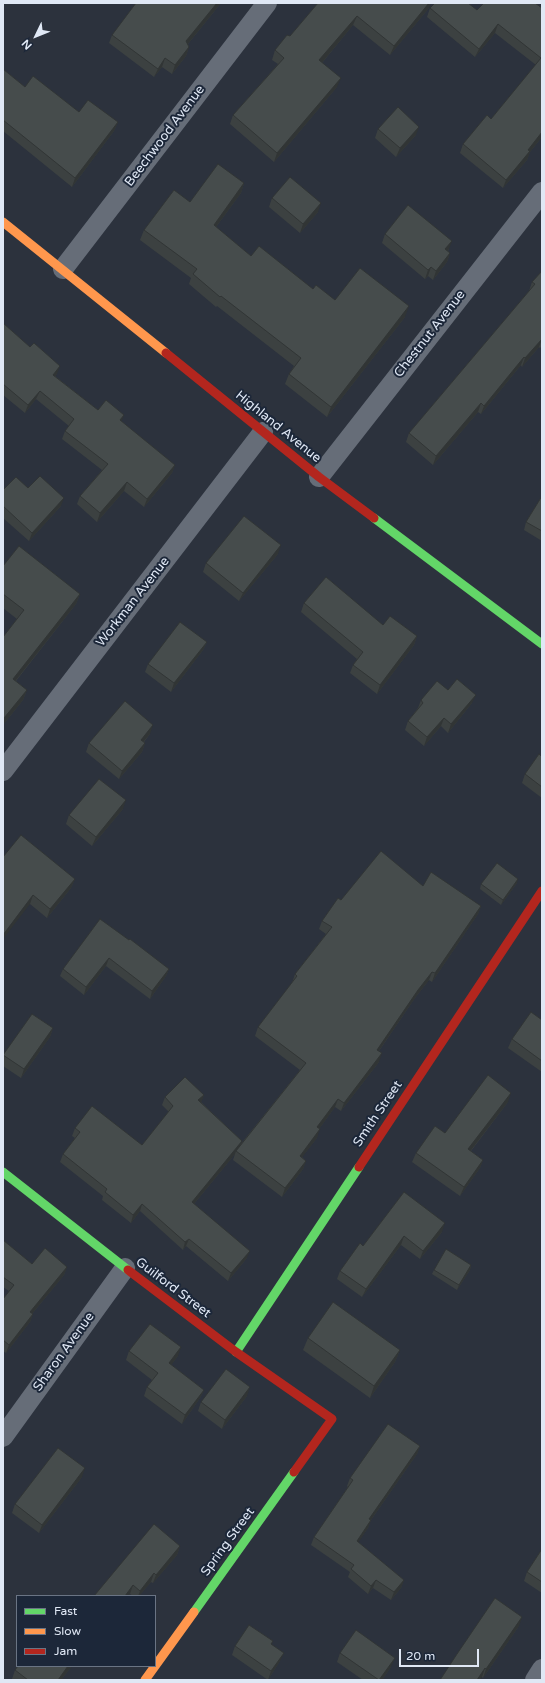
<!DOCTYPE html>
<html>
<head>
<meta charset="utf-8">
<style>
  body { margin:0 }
  #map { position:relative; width:545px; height:1683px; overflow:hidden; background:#2c323d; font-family:"Varela Round",sans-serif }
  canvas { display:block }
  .frame { position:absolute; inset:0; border:4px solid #e0e8f5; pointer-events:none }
  .legend { position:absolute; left:16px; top:1595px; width:140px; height:72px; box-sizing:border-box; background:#1c2739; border:1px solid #6a7484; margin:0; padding:5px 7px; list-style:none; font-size:12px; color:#e0e8f5 }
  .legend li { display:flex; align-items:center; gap:8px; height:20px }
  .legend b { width:20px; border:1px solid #6a7484 }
  .north { position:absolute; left:16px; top:16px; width:40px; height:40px; -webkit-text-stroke:3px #1c2739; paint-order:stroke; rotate:227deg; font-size:11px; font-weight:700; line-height:16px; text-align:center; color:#e0e8f5 }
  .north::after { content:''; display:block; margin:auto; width:14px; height:18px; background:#e0e8f5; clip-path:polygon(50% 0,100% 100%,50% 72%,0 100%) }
  .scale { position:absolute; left:399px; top:1649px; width:80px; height:18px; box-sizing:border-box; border:2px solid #e0e8f5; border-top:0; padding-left:5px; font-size:12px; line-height:14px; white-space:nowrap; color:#e0e8f5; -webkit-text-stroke:3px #1c2739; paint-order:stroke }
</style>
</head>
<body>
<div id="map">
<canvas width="545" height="1683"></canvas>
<div class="frame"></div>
<ul class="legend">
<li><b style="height:5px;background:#63d668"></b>Fast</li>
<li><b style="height:5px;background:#ff974d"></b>Slow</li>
<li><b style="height:5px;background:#b3261e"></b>Jam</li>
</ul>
<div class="north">N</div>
<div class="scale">20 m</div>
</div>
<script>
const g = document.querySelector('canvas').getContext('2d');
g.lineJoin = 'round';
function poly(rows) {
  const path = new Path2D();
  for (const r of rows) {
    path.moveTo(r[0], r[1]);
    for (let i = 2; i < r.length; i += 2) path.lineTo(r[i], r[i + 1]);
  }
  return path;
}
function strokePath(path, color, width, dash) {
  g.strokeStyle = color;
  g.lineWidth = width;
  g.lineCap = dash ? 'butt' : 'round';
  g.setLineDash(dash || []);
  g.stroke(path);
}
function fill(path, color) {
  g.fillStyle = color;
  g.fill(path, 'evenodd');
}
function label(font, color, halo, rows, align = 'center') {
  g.font = font + ' "Varela Round",sans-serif';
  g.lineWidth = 4;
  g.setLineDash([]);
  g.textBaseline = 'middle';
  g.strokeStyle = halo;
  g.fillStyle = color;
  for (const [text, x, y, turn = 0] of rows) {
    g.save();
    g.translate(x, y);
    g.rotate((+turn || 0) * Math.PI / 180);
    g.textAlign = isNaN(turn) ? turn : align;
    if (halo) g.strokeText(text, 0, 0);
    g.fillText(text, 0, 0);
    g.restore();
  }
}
strokePath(poly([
  [63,269,267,3],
  [319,477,542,192],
  [3,771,263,432],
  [3,1437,125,1268],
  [535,1680,542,1669]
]), '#666d78', 20);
strokePath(poly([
  [374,518,542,644],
  [3,1172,128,1270],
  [236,1352,359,1167],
  [194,1612,294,1472]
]), '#63d668', 9);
strokePath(poly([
  [3,222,166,353],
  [145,1680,194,1612]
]), '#ff974d', 9);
strokePath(poly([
  [166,353,319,477,374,518],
  [359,1167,542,891],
  [128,1270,236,1352,332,1419,294,1472]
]), '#b3261e', 9);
fill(poly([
  [221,3,188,44,189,47,186,56,172,74,162,67,154,77,109,43,112,35],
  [318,3,429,8,390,55,353,25,322,63,337,87,274,162,230,124,233,115,278,64,272,60,275,50,290,36],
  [430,8,477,10,542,8,542,137,530,152,527,160,503,188,460,153,463,144,491,119,536,65,495,33,475,57,427,17],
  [3,69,25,87,79,112,118,122,114,131,72,187,3,131],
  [378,129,416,135,396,157,375,138],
  [244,183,241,193,216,227,251,256,313,289,335,300,405,317,327,417,285,384,289,374,294,366,217,306,216,307,189,284,191,278,140,240,144,230,190,202],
  [272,198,318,212,300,233,269,207],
  [385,234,449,249,448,251,450,253,447,262,433,280,428,276,425,279,382,243],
  [542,271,542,346,540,348,539,347,522,367,521,365,481,414,478,412,433,465,406,442,409,433,529,291,532,282],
  [3,323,57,374,55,376,98,410,122,422,175,465,172,473,144,507,124,491,97,522,77,504,80,496,102,470,62,439,65,431,69,426,36,399,25,413,3,395],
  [28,488,61,506,29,541,3,518,3,490],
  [542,496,542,541,524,530,526,522],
  [278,554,239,601,203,572,206,563],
  [3,566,80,594,76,604,16,681,27,690,23,700,3,725,3,637,17,619,3,608],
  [304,603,383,625,417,636,414,645,377,694,350,673,353,665,357,659,301,612],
  [207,642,203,650,171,692,145,672,148,664],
  [448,690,472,703,448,733,441,726,424,746,405,730,408,721,418,708,421,700],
  [150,734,144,742,145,743,142,752,119,779,86,752,89,743],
  [542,757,542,798,522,783,525,774],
  [123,809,92,846,66,824,69,815],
  [3,857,75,879,71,888,47,918,30,904],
  [517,883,501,905,480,889,481,884],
  [423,886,481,906,478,914,432,982,429,980,415,998,379,1051,379,1062,341,1111,335,1107,319,1129,317,1138,302,1157,306,1161,303,1169,282,1197,233,1160,235,1154,194,1204,247,1258,228,1281,186,1246,183,1250,140,1211,131,1223,102,1200,103,1196,60,1162,63,1154,75,1138,72,1136,75,1128,142,1145,169,1112,162,1105,165,1097,204,1095,201,1102,242,1141,240,1145,300,1070,255,1036,258,1027,292,983,295,974,326,934,319,929,322,921,341,900],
  [129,940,169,969,166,976,150,999,106,966,84,995,60,976,63,969],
  [542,1020,542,1072,508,1048,512,1039],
  [53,1028,50,1037,21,1078,3,1066,3,1055],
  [508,1102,471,1151,483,1160,480,1168,460,1196,412,1162,416,1153,445,1133],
  [404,1192,442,1232,420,1259,401,1245,362,1297,337,1279,340,1271,363,1246],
  [3,1240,32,1264,67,1267,64,1275,32,1314,33,1314,30,1322,6,1353,3,1351,3,1299,9,1291,3,1287],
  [471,1265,470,1270,457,1290,432,1274,434,1270],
  [308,1338,400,1350,395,1362,370,1398,303,1350],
  [129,1351,178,1356,171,1365,204,1390,200,1398,182,1424,144,1396,147,1387,152,1380,126,1360],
  [247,1396,222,1429,198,1411,201,1402],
  [420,1446,417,1454,371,1520,368,1528,358,1542,404,1580,401,1588,391,1600,373,1588,368,1594,348,1577,350,1572,311,1545,314,1537,348,1487,347,1486,350,1478],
  [82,1477,39,1533,12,1513,15,1504],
  [180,1546,177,1555,153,1583,151,1582,139,1596,133,1596,130,1594,128,1596,94,1596],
  [542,1549,542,1593,524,1581,527,1572],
  [519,1626,483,1678,482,1677,440,1680],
  [271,1644,280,1661,268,1680,232,1655,235,1646],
  [340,1653,391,1667,382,1680,363,1680,337,1662],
  [18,1666,72,1666,61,1680,14,1680,12,1679,15,1670]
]), '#3c4141');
fill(poly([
  [217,3,221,3,183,50,186,41],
  [429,3,431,3,429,8,390,55,394,46],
  [357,16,353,25,316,70,319,60],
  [498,24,495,33,475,57,479,49],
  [189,47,186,56,172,74,175,65],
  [165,58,162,67,154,77,158,69],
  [341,78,337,87,274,162,277,153],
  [118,122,114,131,72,187,75,178],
  [419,127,416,135,396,157,400,148],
  [542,132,542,137,530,152,527,160,503,188,506,180,528,150],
  [244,183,241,193,210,235,214,225],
  [321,203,318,212,300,233,303,224],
  [452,241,449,249,442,258,445,249],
  [450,253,447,262,433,280,436,271],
  [431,267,428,276,425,279,428,270],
  [409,306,405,317,327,417,331,407],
  [542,339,539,347,522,367,525,358],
  [524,357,521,365,481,414,484,406],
  [60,366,57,374,50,383,53,375],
  [40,391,36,399,25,413,28,405],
  [481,403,478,412,433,465,436,456],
  [124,415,121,423,120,420],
  [175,465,172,473,144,507,147,499],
  [127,482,124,491,97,522,100,513],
  [64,498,61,506,29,541,32,533],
  [281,545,278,554,239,601,243,593],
  [80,594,76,604,9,689,13,679],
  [417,636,414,645,377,694,380,685],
  [207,642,203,650,171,692,174,683],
  [27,690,23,700,3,725,3,720,4,718],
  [476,695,472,703,448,733,451,724],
  [444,718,441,726,424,746,427,737],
  [153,725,150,734,138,748,141,740],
  [145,743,142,752,119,779,122,771],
  [126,800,123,809,92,846,96,837],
  [75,879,71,888,47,918,50,909],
  [518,879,517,883,501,905,503,900],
  [33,895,30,904,3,939,3,935],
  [481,906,478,914,432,982,435,973],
  [109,958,106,966,84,995,86,987],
  [169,969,166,976,150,999,152,991],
  [432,972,429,980,415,998,374,1058,377,1050,418,990],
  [53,1028,50,1037,21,1078,24,1069],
  [382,1053,379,1062,341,1111,344,1103],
  [511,1093,508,1102,465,1158,468,1149],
  [204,1095,201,1103,198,1100],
  [338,1099,335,1107,314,1136,317,1127],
  [320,1129,317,1138,297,1164,300,1156],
  [242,1141,239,1148,236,1151,235,1154,189,1210,192,1202],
  [483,1160,480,1168,460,1196,464,1187],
  [306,1161,303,1169,282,1197,285,1188],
  [142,1204,140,1211,131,1223,133,1215],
  [445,1223,442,1232,420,1259,423,1251],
  [404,1236,401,1245,362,1297,366,1289],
  [189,1239,186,1246,183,1250,185,1242],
  [250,1251,247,1258,228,1281,231,1273],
  [471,1265,470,1270,457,1290,459,1285],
  [67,1267,64,1275,27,1320,30,1312],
  [33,1314,30,1322,6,1353,9,1345],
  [181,1347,178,1356,166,1372,169,1363],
  [400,1350,395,1362,370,1398,374,1386],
  [250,1387,247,1396,222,1429,225,1420],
  [204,1390,200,1398,182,1424,185,1415],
  [420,1446,417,1454,366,1527,369,1519],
  [85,1468,82,1477,39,1533,42,1525],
  [371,1520,368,1528,354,1549,357,1541],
  [180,1546,177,1555,153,1583,156,1575],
  [154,1573,151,1582,139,1596,138,1596,140,1591],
  [376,1580,373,1588,368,1594,371,1586],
  [404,1580,401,1588,391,1600,394,1592],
  [133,1585,130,1594,128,1596,125,1596],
  [522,1617,519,1626,483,1678,486,1669],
  [284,1653,280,1661,268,1680,271,1671],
  [395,1658,391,1667,382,1680,379,1680],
  [68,1666,72,1666,61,1680,58,1680],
  [485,1668,482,1677,480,1680,477,1680]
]), '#313535');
const building = poly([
  [136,3,217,3,186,41,189,47,175,65,165,58,158,69,112,35,136,3],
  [318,3,429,3,394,46,357,16,319,60,341,78,277,153,233,115,284,58,275,50,287,35,290,36,318,3],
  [435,3,468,3,477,10,484,3,535,3,542,8,542,132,528,150,530,151,506,180,463,144,487,115,491,119,541,58,498,24,479,49,430,8,435,3],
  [3,69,25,87,33,76,79,112,88,100,118,122,75,178,3,120,3,69],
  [398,107,419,127,400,148,378,129,398,107],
  [218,164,244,183,214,225,251,256,259,246,313,289,316,285,335,300,360,268,409,306,331,407,289,374,301,358,221,296,220,297,193,274,197,269,144,230,174,190,190,202,218,164],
  [290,177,321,203,303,224,272,198,290,177],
  [408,205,452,241,445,249,450,253,436,271,431,267,428,270,385,234,408,205],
  [542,271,542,339,525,358,524,357,484,406,481,403,436,456,409,433,535,284,532,282,542,271],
  [3,323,30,347,34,343,60,366,53,375,98,410,106,400,124,415,120,420,175,465,147,499,127,482,100,513,80,496,108,464,65,431,74,419,40,391,28,405,3,384,3,323],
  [40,476,64,498,32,533,3,506,3,490,16,477,28,488,40,476],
  [542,496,542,531,526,522,542,496],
  [244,516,281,545,243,593,206,563,244,516],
  [19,546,80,594,13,679,27,690,4,718,3,717,3,637,24,610,3,594,3,566,19,546],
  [326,577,383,625,390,616,417,636,380,685,353,665,363,652,304,603,326,577],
  [180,622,207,642,174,683,148,664,180,622],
  [457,679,476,695,451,724,444,718,427,737,408,721,423,703,421,700,437,681,448,690,457,679],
  [125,701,153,725,141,740,145,743,122,771,89,743,125,701],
  [539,754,542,757,542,787,525,774,539,754],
  [99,779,126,800,96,837,69,815,99,779],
  [21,835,75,879,50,909,33,895,3,935,3,857,21,835],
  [381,851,423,886,431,872,481,906,435,973,432,972,418,990,377,1050,382,1053,344,1103,338,1099,317,1127,320,1129,300,1156,306,1161,285,1188,236,1151,306,1063,258,1027,297,976,295,974,332,927,322,921,338,898,341,900,381,851],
  [497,863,518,879,503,900,481,884,497,863],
  [100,919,129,940,130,939,169,969,152,991,109,958,86,987,63,969,100,919],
  [531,1012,542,1020,542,1061,512,1039,531,1012],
  [32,1014,53,1028,24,1069,3,1055,32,1014],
  [488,1075,511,1093,468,1149,483,1160,464,1187,416,1153,435,1126,445,1133,488,1075],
  [185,1077,204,1095,198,1100,242,1141,192,1202,250,1251,231,1273,189,1239,185,1242,142,1204,133,1215,105,1192,107,1189,63,1154,80,1132,75,1128,92,1106,142,1145,173,1106,165,1097,185,1077],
  [404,1192,445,1223,423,1251,404,1236,366,1289,340,1271,360,1243,363,1246,404,1192],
  [3,1240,32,1264,45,1248,67,1267,30,1312,33,1314,9,1345,3,1340,3,1299,14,1285,3,1277,3,1240],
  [446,1249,471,1265,459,1285,434,1270,446,1249],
  [333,1302,400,1350,374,1386,308,1338,333,1302],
  [150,1324,181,1347,169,1363,204,1390,185,1415,147,1387,158,1373,129,1351,150,1324],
  [226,1369,250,1387,225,1420,201,1402,226,1369],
  [388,1424,420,1446,369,1519,371,1520,357,1541,404,1580,394,1592,376,1580,371,1586,351,1569,354,1565,314,1537,353,1480,350,1478,388,1424],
  [58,1448,85,1468,42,1525,15,1504,58,1448],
  [154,1524,180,1546,156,1575,154,1573,140,1591,133,1585,125,1596,94,1596,154,1524],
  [542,1549,542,1582,527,1572,542,1549],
  [495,1598,522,1617,486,1669,485,1668,477,1680,440,1680,457,1654,495,1598],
  [249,1625,273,1641,271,1644,284,1653,271,1671,235,1646,249,1625],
  [356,1630,395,1658,379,1680,340,1653,356,1630],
  [18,1666,68,1666,58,1680,28,1680,15,1670,18,1666]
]);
fill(building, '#464c4c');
strokePath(building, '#313535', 1);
label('13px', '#e0e8f5', '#1c2739', [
  ["Beechwood Avenue",165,136,-53],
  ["Chestnut Avenue",430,334,-52],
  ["Highland Avenue",278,427,39],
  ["Workman Avenue",133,602,-52],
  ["Smith Street",378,1114,-56],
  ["Guilford Street",173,1288,37],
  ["Sharon Avenue",64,1352,-54],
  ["Spring Street",228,1542,-54]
]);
</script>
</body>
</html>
